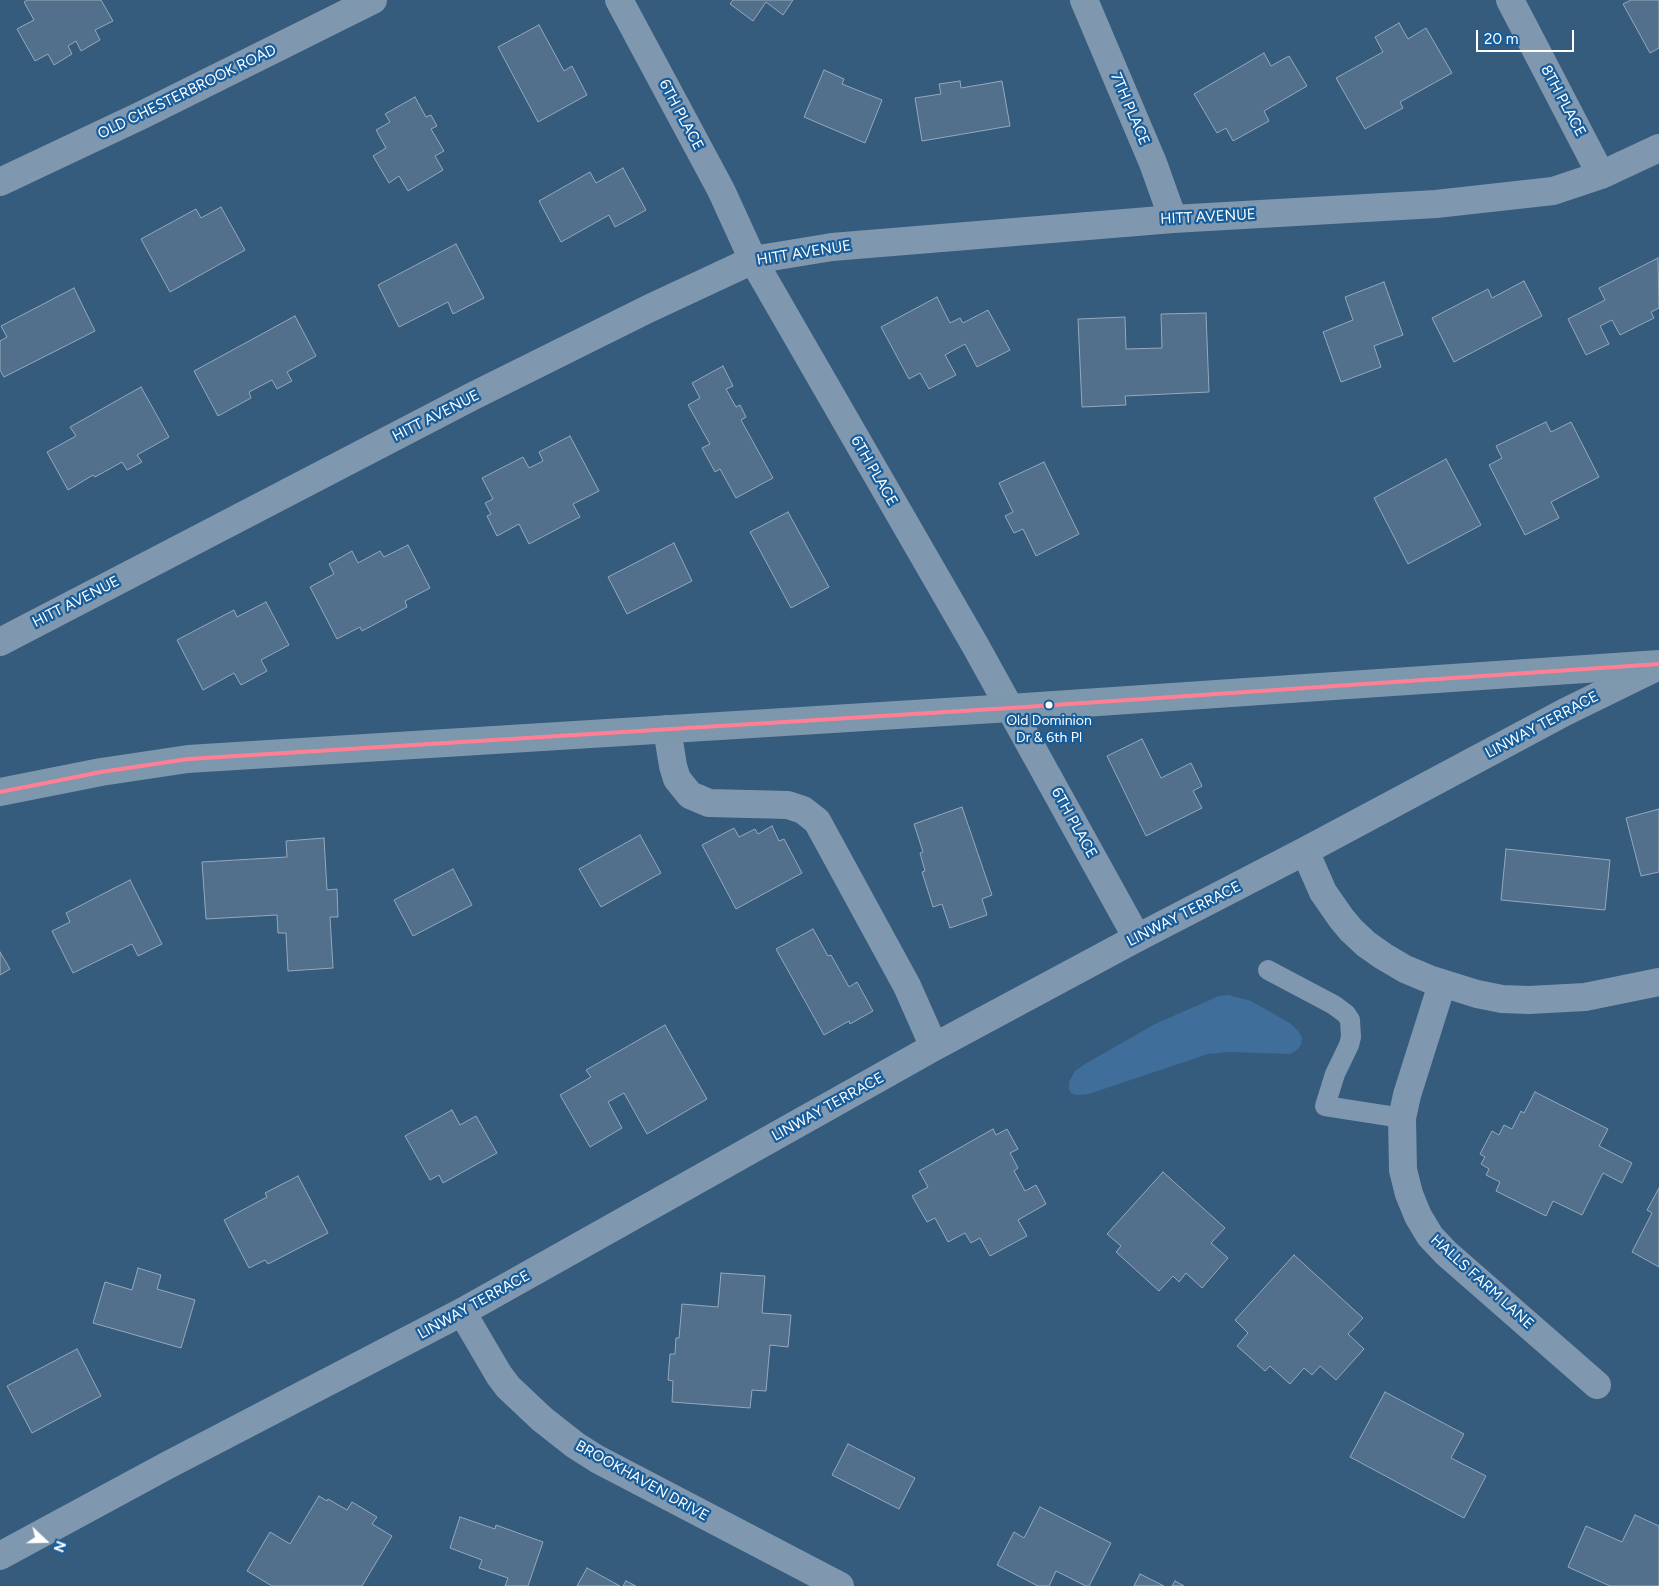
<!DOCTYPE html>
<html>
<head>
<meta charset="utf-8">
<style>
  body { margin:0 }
  #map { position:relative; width:1659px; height:1586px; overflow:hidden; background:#355b7d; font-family:Figtree,sans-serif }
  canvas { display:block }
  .north { position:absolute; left:20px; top:1516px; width:50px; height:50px; -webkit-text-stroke:4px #175d9b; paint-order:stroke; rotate:111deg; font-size:14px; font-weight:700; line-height:20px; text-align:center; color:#fff }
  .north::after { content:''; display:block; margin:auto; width:18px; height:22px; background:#fff; clip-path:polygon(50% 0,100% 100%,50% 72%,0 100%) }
  .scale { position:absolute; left:1476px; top:30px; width:98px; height:22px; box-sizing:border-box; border:2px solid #fff; border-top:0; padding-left:6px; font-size:15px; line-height:18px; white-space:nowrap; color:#fff; -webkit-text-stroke:4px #175d9b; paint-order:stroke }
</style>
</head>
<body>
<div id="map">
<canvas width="1659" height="1586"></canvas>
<div class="north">N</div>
<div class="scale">20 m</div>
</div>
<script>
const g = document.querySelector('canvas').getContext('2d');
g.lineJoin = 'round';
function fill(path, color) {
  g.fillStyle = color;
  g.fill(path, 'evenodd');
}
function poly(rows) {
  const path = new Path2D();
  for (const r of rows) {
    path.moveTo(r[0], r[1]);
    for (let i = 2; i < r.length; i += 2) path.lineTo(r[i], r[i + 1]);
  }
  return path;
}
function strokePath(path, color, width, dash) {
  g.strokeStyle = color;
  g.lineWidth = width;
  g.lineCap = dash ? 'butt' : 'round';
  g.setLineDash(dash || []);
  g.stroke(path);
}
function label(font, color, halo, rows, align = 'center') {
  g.font = font + ' Figtree,sans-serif';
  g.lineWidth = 4.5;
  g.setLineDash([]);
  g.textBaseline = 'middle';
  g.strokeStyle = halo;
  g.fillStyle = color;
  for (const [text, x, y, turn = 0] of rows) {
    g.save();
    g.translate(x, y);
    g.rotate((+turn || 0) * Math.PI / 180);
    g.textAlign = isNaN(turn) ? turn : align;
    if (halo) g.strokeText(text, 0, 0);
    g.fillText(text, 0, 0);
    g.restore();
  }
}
fill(poly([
  [1228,995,1251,1001,1290,1023,1298,1031,1302,1038,1301,1045,1297,1050,1290,1054,1230,1052,1208,1054,1089,1094,1077,1095,1071,1093,1069,1090,1069,1082,1075,1071,1085,1064,1155,1024,1219,996]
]), '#3e6e99');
const building = poly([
  [27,0,101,0,113,21,95,30,100,40,81,51,76,41,68,46,72,54,54,65,48,54,35,61,17,29,34,20,24,2,27,0],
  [733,0,793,0,783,15,766,2,753,21,730,4,733,0],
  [1631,0,1659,0,1659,48,1650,53,1623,4,1631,0],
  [1399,23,1408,39,1426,28,1452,73,1400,102,1403,108,1365,129,1336,78,1383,52,1375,37,1399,23],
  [539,25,564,71,572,66,587,95,538,122,498,47,539,25],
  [1264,53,1271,66,1289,56,1307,86,1264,111,1269,121,1233,141,1226,128,1217,133,1194,94,1264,53],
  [824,70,844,79,842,84,882,100,865,143,804,117,824,70],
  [960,81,961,88,1002,81,1010,126,922,141,915,98,941,94,939,84,960,81],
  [415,97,426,117,431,115,437,126,431,129,444,151,435,156,443,170,408,191,399,176,389,183,373,156,386,148,376,130,390,122,385,114,415,97],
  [623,168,646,210,615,227,609,215,561,242,539,201,590,172,596,183,623,168],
  [221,207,245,250,170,292,141,239,196,209,201,218,221,207],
  [456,244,484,298,453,314,448,302,399,327,378,285,456,244],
  [1658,258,1659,308,1651,312,1654,318,1620,335,1612,320,1600,326,1609,344,1586,355,1568,319,1605,300,1599,288,1658,258],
  [1524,281,1542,316,1454,362,1432,318,1488,289,1492,298,1524,281],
  [1384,282,1403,335,1374,346,1381,367,1341,382,1323,332,1353,320,1345,297,1384,282],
  [74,288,95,331,4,377,0,370,0,341,7,337,1,326,74,288],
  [937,297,950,323,960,318,963,323,988,310,1010,350,977,367,965,344,945,355,956,375,929,389,920,373,909,379,881,327,937,297],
  [1206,313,1209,392,1125,396,1126,405,1082,407,1078,319,1125,317,1126,349,1162,348,1161,314,1206,313],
  [295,316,316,356,287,372,292,381,277,389,272,380,249,392,251,398,218,416,194,371,295,316],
  [723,366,733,386,726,389,736,407,740,405,746,417,741,420,773,478,736,498,720,469,715,472,702,448,710,444,688,405,700,398,692,383,723,366],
  [141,387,169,437,137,455,142,462,127,470,122,462,95,477,93,475,68,490,47,452,76,436,70,427,141,387],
  [1546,422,1551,432,1571,422,1599,477,1551,502,1559,518,1525,535,1489,465,1502,458,1496,446,1546,422],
  [570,436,599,491,573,504,580,517,529,544,519,524,497,536,487,516,491,514,485,503,493,499,482,478,523,457,529,468,543,461,539,452,570,436],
  [1446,459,1481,525,1408,564,1374,498,1446,459],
  [1044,462,1079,534,1036,556,1023,529,1014,533,1005,516,1013,512,999,483,1044,462],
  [788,512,829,587,791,608,750,532,788,512],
  [674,543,692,581,627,614,608,577,674,543],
  [408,545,430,588,405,601,407,607,362,631,360,627,337,639,310,587,334,574,329,564,352,551,358,563,380,551,384,557,408,545],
  [266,602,289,645,261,660,267,671,241,685,234,673,203,690,177,640,234,610,237,617,266,602],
  [1142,739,1161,778,1191,763,1202,786,1193,791,1202,808,1146,836,1107,756,1142,739],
  [962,807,992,895,982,899,987,915,950,928,942,904,933,907,922,872,925,871,920,853,923,852,914,824,962,807],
  [1659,809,1659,872,1641,876,1626,818,1659,809],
  [772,826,779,841,784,839,802,873,736,909,702,845,734,828,739,837,755,829,758,834,772,826],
  [640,835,661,873,601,907,579,869,640,835],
  [324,838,327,890,337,889,338,917,330,917,333,968,288,971,286,933,278,933,277,915,206,919,202,862,287,857,286,841,324,838],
  [1506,849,1610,860,1605,910,1501,900,1506,849],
  [453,869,472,905,413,936,394,900,453,869],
  [130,880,162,944,138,956,132,944,73,973,52,931,70,922,66,913,130,880],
  [813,929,828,956,831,955,849,987,857,982,873,1011,850,1024,849,1021,824,1035,776,949,813,929],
  [0,952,10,969,0,975,0,952],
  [665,1025,707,1099,647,1134,624,1093,608,1102,622,1128,590,1147,560,1095,591,1077,586,1070,665,1025],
  [1535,1092,1608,1129,1599,1146,1632,1163,1622,1183,1603,1173,1582,1215,1553,1201,1546,1216,1496,1191,1500,1182,1486,1175,1489,1169,1481,1164,1485,1157,1480,1154,1492,1131,1499,1135,1504,1125,1512,1129,1521,1111,1524,1113,1535,1092],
  [452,1110,460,1125,476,1116,497,1153,443,1183,439,1175,430,1180,405,1136,452,1110],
  [993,1129,996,1135,1007,1129,1018,1149,1010,1153,1018,1168,1014,1171,1025,1191,1036,1185,1046,1204,1018,1220,1027,1236,990,1256,980,1238,971,1243,965,1233,948,1242,935,1218,927,1222,912,1196,928,1187,919,1171,993,1129],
  [1163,1172,1225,1228,1211,1243,1228,1258,1202,1288,1186,1273,1179,1282,1173,1276,1159,1291,1116,1252,1121,1246,1107,1234,1163,1172],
  [298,1176,328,1233,268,1264,265,1260,249,1268,224,1220,267,1197,265,1193,298,1176],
  [1659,1188,1659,1267,1632,1252,1652,1213,1647,1210,1659,1188],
  [1294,1255,1363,1318,1348,1334,1364,1349,1336,1380,1320,1366,1312,1375,1304,1368,1290,1384,1270,1366,1265,1371,1237,1346,1248,1333,1235,1320,1294,1255],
  [138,1268,161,1275,157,1289,195,1300,181,1348,93,1323,105,1282,132,1290,138,1268],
  [721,1273,765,1276,762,1313,791,1315,788,1347,770,1345,766,1391,752,1390,750,1408,672,1402,673,1381,668,1380,670,1354,675,1354,676,1338,679,1338,682,1304,718,1307,721,1273],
  [77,1349,101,1396,32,1433,7,1386,77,1349],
  [1385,1392,1464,1434,1451,1458,1486,1476,1464,1518,1350,1457,1385,1392],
  [848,1444,915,1478,899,1509,832,1475,848,1444],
  [319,1496,327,1501,328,1499,347,1510,352,1502,377,1517,372,1524,392,1536,362,1586,272,1586,247,1571,270,1532,290,1544,319,1496],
  [1040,1507,1111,1543,1089,1586,1086,1586,1056,1571,1049,1586,1038,1586,997,1565,1014,1532,1024,1538,1040,1507],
  [1635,1515,1659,1526,1659,1586,1610,1586,1568,1567,1586,1526,1622,1542,1635,1515],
  [460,1517,495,1529,496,1525,543,1542,528,1586,505,1586,508,1578,479,1568,482,1560,450,1548,460,1517],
  [587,1568,620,1586,577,1586,587,1568],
  [1140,1574,1164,1586,1134,1586,1140,1574],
  [626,1581,636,1586,623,1586,626,1581],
  [1175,1581,1184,1586,1172,1586,1175,1581]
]);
fill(building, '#52708b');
strokePath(building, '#94a9bc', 1);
strokePath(poly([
  [1268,970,1334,1005,1346,1014,1350,1020,1351,1037,1349,1045,1335,1074,1325,1106,1402,1118]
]), '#8098af', 20);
strokePath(poly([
  [619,0,721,190,753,260,975,645,1137,938],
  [1084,0,1153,163,1173,219],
  [1510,0,1601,175],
  [0,642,473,396,648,309,753,260,832,247,1173,219,1436,204,1553,191,1601,175,1659,148],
  [667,729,673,766,677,779,690,795,709,803,788,805,803,810,817,821,907,986,934,1047],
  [1305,851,1323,892,1341,918,1351,930,1366,944,1383,956,1405,969,1429,979,1477,994,1502,999,1529,1000,1585,997,1659,982],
  [1442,984,1407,1095,1402,1118,1403,1170,1409,1194,1418,1216,1430,1236,1446,1253,1597,1385],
  [462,1312,499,1375,508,1387,542,1419,575,1445,597,1459,840,1586],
  [0,1556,168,1465,462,1312,934,1047,1137,938,1305,851,1565,712,1659,666]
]), '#8098af', 28);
strokePath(poly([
  [0,182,142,115,373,0]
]), '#8098af', 28);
strokePath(poly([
  [0,792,101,772,188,759,1010,708,1659,664]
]), '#7d97ad', 28);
strokePath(poly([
  [0,792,101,772,188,759,1010,708,1659,664]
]), '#ff8094', 4);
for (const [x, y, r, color] of [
  [1049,705,4.5,"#fff"]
]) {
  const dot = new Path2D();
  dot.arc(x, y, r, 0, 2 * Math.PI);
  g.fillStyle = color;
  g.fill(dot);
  strokePath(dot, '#175d9b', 2);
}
label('14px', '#fff', '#175d9b', [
  ["Old Dominion",1049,721],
  ["Dr & 6th Pl",1049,738]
]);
label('15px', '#fff', '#175d9b', [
  ["OLD CHESTERBROOK ROAD",187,92,-26],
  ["8TH PLACE",1563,101,62],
  ["7TH PLACE",1130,109,67],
  ["6TH PLACE",681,115,62],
  ["HITT AVENUE",1208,217,-3],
  ["HITT AVENUE",804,253,-9],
  ["HITT AVENUE",436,416,-27],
  ["6TH PLACE",874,471,60],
  ["HITT AVENUE",76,602,-27],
  ["LINWAY TERRACE",1542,725,-28],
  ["6TH PLACE",1074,823,61],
  ["LINWAY TERRACE",1184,914,-27],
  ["LINWAY TERRACE",828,1107,-29],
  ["HALLS FARM LANE",1482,1282,42],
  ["LINWAY TERRACE",474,1305,-29],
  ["BROOKHAVEN DRIVE",642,1481,29]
]);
</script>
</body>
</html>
